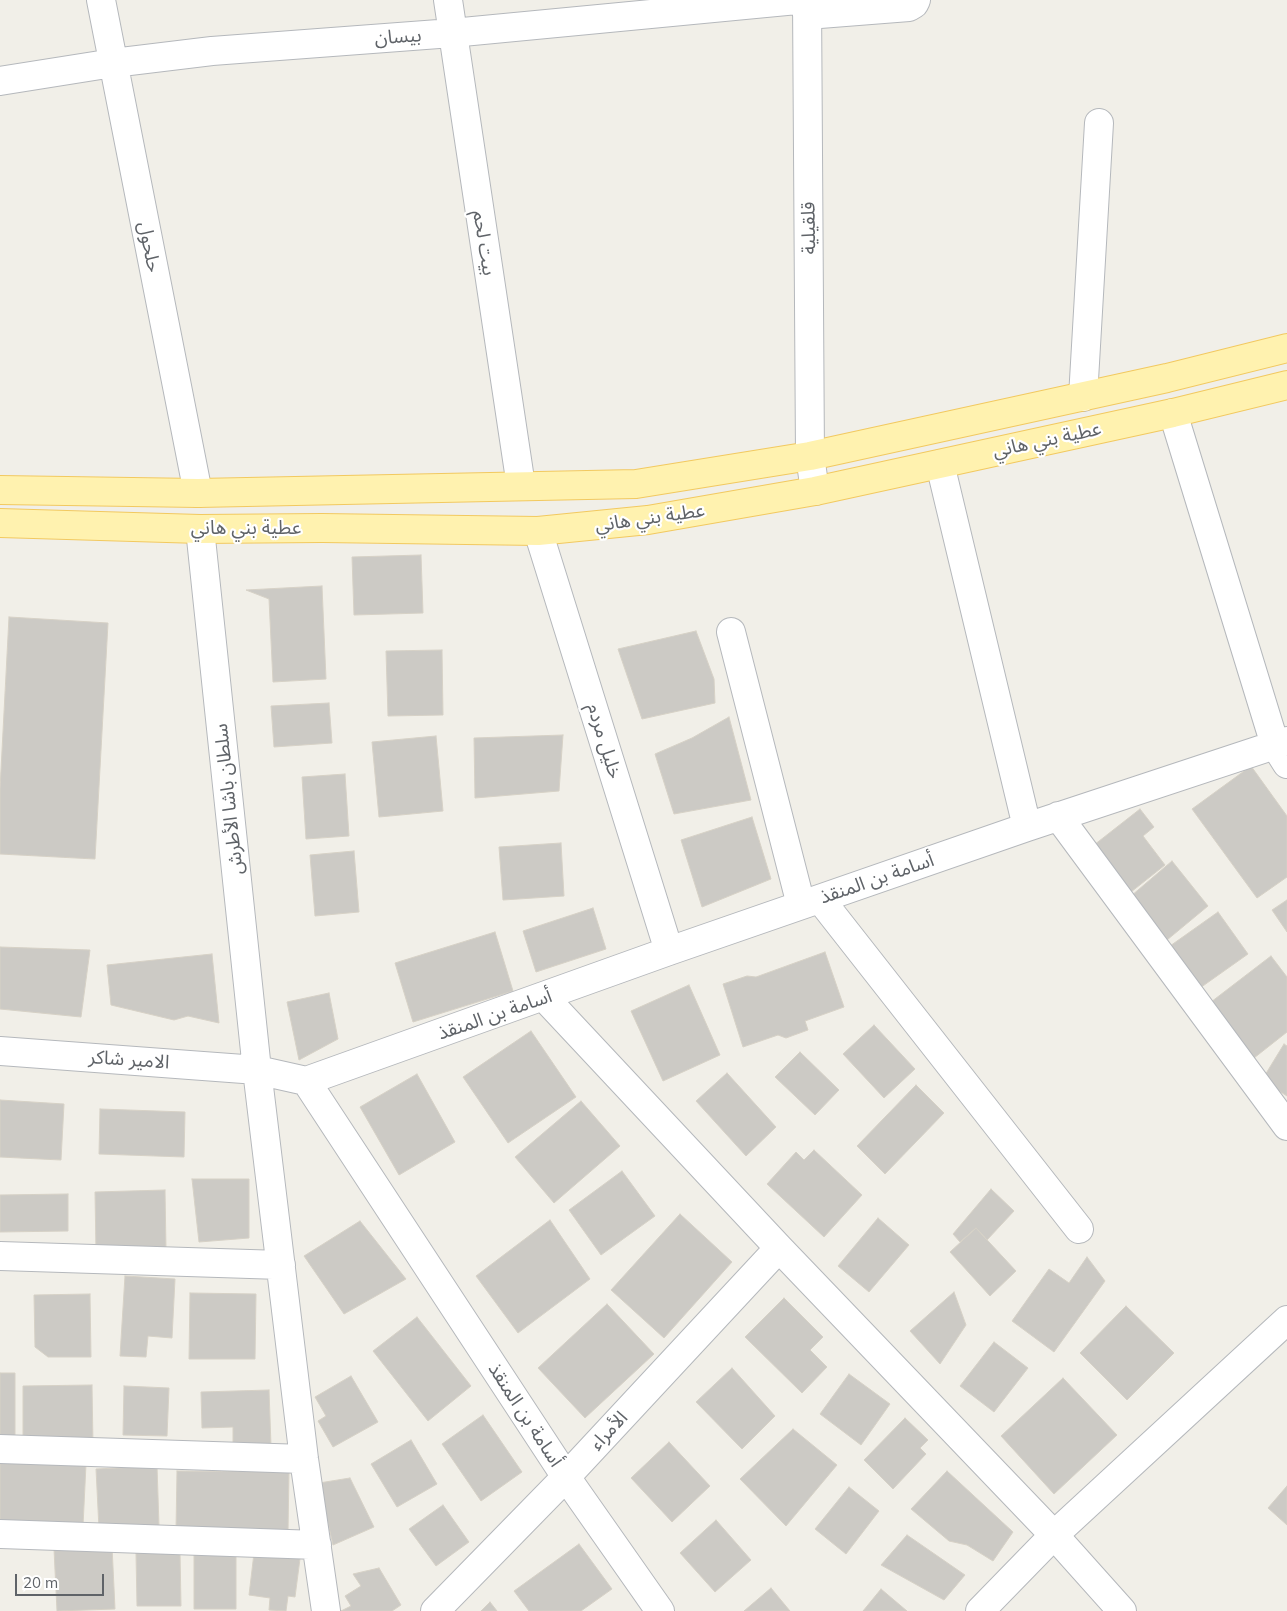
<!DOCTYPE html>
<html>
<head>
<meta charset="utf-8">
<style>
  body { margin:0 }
  #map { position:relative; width:1287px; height:1611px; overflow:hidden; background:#f1efe8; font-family:Mulish,sans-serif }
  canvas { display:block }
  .scale { position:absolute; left:15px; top:1574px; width:89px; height:22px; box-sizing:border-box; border:2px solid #5f6368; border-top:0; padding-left:6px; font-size:15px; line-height:18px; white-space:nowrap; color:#5f6368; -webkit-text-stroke:4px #fff; paint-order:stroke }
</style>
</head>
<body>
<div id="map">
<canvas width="1287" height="1611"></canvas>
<div class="scale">20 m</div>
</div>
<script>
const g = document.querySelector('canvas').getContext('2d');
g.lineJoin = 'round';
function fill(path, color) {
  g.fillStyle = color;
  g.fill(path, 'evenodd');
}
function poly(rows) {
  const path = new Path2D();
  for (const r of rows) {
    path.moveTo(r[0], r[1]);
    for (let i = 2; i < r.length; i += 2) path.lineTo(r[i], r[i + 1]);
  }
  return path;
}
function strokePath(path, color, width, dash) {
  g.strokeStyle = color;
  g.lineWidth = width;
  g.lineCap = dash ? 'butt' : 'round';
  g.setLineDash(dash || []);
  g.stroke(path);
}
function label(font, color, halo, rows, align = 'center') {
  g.font = font + ' Mulish,"Noto Sans Arabic",sans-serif';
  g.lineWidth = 4.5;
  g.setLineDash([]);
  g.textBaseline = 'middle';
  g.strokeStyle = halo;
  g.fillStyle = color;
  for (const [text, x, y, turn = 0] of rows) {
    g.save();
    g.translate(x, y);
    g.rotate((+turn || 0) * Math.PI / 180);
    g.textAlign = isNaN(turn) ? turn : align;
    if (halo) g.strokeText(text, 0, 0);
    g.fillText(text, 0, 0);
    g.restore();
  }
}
const building = poly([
  [421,555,423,613,354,615,352,557,421,555],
  [322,586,326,679,273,682,269,599,246,590,322,586],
  [9,617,108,623,95,859,0,854,0,789,9,617],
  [696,631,714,679,715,703,642,719,618,649,696,631],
  [442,650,443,715,388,716,386,651,442,650],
  [329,703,332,743,274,747,271,706,329,703],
  [729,717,751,800,674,814,655,754,692,738,729,717],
  [563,735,559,791,475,798,474,738,563,735],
  [436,736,443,811,379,817,372,742,436,736],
  [1251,766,1287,816,1287,877,1257,898,1192,809,1251,766],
  [345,774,349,836,306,839,302,777,345,774],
  [1140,809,1154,827,1143,836,1165,865,1131,892,1094,845,1140,809],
  [752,817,771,879,702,907,681,840,752,817],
  [561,843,564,896,503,900,499,847,561,843],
  [354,851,359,912,315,916,310,855,354,851],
  [1172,861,1208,906,1167,940,1131,896,1172,861],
  [1287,900,1287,932,1272,910,1287,900],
  [593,908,606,949,536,972,523,931,593,908],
  [1218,912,1248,954,1200,988,1170,946,1218,912],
  [495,932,513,991,413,1022,395,963,495,932],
  [0,947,90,950,81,1017,0,1009,0,947],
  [825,952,844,1007,805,1021,808,1030,786,1038,778,1035,743,1047,723,984,747,976,756,977,825,952],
  [212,954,219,1023,188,1016,174,1020,111,1005,107,965,212,954],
  [1271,956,1287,977,1287,1032,1254,1058,1211,1002,1271,956],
  [689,985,720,1055,663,1081,631,1011,689,985],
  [329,993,338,1039,299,1060,287,1002,329,993],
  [874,1025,915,1069,884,1098,843,1054,874,1025],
  [531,1031,576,1097,508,1143,463,1077,531,1031],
  [1284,1044,1287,1046,1287,1096,1262,1080,1284,1044],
  [800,1052,839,1090,815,1115,775,1077,800,1052],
  [727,1073,776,1127,746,1156,696,1101,727,1073],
  [417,1074,455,1142,399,1175,360,1107,417,1074],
  [916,1085,944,1113,885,1174,857,1146,916,1085],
  [0,1100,64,1104,61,1160,0,1157,0,1100],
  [581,1101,620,1146,554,1203,515,1157,581,1101],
  [100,1109,185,1112,184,1157,99,1154,100,1109],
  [814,1150,862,1195,824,1237,767,1184,796,1152,804,1160,814,1150],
  [622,1171,655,1216,601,1255,569,1210,622,1171],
  [192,1179,249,1179,249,1238,199,1242,192,1179],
  [991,1189,1014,1211,987,1240,976,1228,960,1242,953,1234,991,1189],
  [165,1190,166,1250,96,1252,95,1192,165,1190],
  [68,1194,68,1231,0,1232,0,1195,68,1194],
  [680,1214,732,1262,664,1338,611,1290,680,1214],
  [878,1218,909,1245,869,1292,838,1266,878,1218],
  [550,1220,590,1279,518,1333,476,1276,550,1220],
  [360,1221,406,1279,344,1314,304,1256,360,1221],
  [976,1228,1016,1271,990,1296,950,1252,976,1228],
  [1087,1257,1105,1281,1054,1352,1012,1321,1049,1269,1069,1283,1087,1257],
  [125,1276,175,1279,172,1338,148,1336,146,1357,120,1356,125,1276],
  [954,1292,966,1325,940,1364,910,1331,954,1292],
  [190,1293,256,1294,255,1359,189,1359,190,1293],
  [90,1294,91,1357,48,1357,35,1347,34,1295,90,1294],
  [784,1298,823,1337,810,1350,827,1367,802,1393,745,1337,784,1298],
  [607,1304,654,1354,585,1418,538,1368,607,1304],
  [1126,1306,1174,1353,1127,1400,1080,1353,1126,1306],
  [417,1317,471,1386,428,1421,373,1351,417,1317],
  [994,1342,1028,1368,994,1412,960,1386,994,1342],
  [732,1368,775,1416,742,1449,696,1402,732,1368],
  [0,1373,15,1373,15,1442,0,1442,0,1373],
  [849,1374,890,1404,861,1445,820,1414,849,1374],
  [351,1376,378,1422,333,1447,318,1421,326,1416,315,1397,351,1376],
  [1063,1378,1117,1435,1054,1494,1001,1436,1063,1378],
  [92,1385,93,1445,23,1445,23,1386,92,1385],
  [124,1386,169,1388,167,1436,123,1435,124,1386],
  [269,1390,271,1446,233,1447,233,1427,202,1428,201,1392,269,1390],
  [483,1415,522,1472,481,1501,442,1444,483,1415],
  [905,1418,928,1440,920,1448,926,1454,893,1489,864,1460,905,1418],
  [793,1429,837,1465,786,1526,740,1479,793,1429],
  [411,1440,437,1484,397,1507,371,1464,411,1440],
  [669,1442,710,1486,672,1522,631,1478,669,1442],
  [0,1460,86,1464,83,1526,0,1522,0,1460],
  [157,1466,159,1526,99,1529,96,1469,157,1466],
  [177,1471,289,1472,288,1531,176,1530,177,1471],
  [947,1471,1013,1532,993,1561,967,1545,949,1541,911,1509,947,1471],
  [350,1478,374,1527,333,1545,319,1483,350,1478],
  [1287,1486,1287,1525,1268,1508,1287,1486],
  [849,1487,879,1511,846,1554,815,1529,849,1487],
  [443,1505,469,1542,436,1566,409,1529,443,1505],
  [716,1520,751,1560,715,1592,680,1553,716,1520],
  [907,1535,965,1575,944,1600,881,1565,907,1535],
  [579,1544,612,1589,581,1611,529,1611,514,1591,579,1544],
  [255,1545,301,1551,295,1597,288,1596,286,1611,269,1610,270,1598,249,1595,255,1545],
  [112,1546,115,1609,57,1611,54,1549,112,1546],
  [194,1551,236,1552,236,1609,194,1609,194,1551],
  [136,1553,180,1553,181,1606,137,1606,136,1553],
  [379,1568,401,1605,392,1611,341,1611,351,1606,345,1596,361,1586,353,1574,379,1568],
  [771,1588,790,1611,744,1611,771,1588],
  [881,1589,907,1611,863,1611,881,1589],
  [490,1602,497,1611,481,1611,490,1602]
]);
fill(building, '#cccac5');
strokePath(building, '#d6d1c6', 1);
const minor = poly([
  [101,0,198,493],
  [448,0,521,486],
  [807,0,810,456,815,491],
  [807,15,909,7,914,4,916,0],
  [0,81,113,63,212,51,452,33,797,0],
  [1083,397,1099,123],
  [1173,413,1275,745,1287,764],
  [940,464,1027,827],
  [200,529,257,1070,304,1459,326,1611],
  [538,531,669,951],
  [731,632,801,905],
  [1058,816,1287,1126],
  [820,899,1079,1229],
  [544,997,779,1248,1054,1535,1122,1611],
  [0,1051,257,1070,306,1081],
  [306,1081,669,951,1027,827,1287,741],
  [306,1081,566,1477,660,1611],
  [0,1256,281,1265],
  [0,1449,304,1459],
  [0,1534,317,1545],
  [435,1611,566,1477,779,1248],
  [980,1611,1054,1535,1287,1320]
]);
const major = poly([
  [0,490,198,493,636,484,810,456,1167,378,1287,348],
  [0,523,200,529,322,528,538,531,648,520,815,491,1173,413,1287,385]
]);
strokePath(minor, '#b5b8bc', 30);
strokePath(major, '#f2c960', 30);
strokePath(minor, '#fff', 28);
strokePath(major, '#fff2af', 28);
label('19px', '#5f6368', '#fff', [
  ["بيسان",398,37,-4],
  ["قلقيلية",809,228,-91],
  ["بيت لحم",484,243,81],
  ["حلحول",149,247,79],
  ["عطية بني هاني",1047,440,-12],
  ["عطية بني هاني",650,518,-8],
  ["عطية بني هاني",246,528],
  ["خليل مردم",604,741,73],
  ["سلطان باشا الأطرش",229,799,-96],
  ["أسامة بن المنقذ",877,879,-19],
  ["أسامة بن المنقذ",495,1015,-19],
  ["الامير شاكر",129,1060,4],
  ["أسامة بن المنقذ",525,1415,57],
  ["الأمراء",609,1431,-47]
]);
</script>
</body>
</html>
